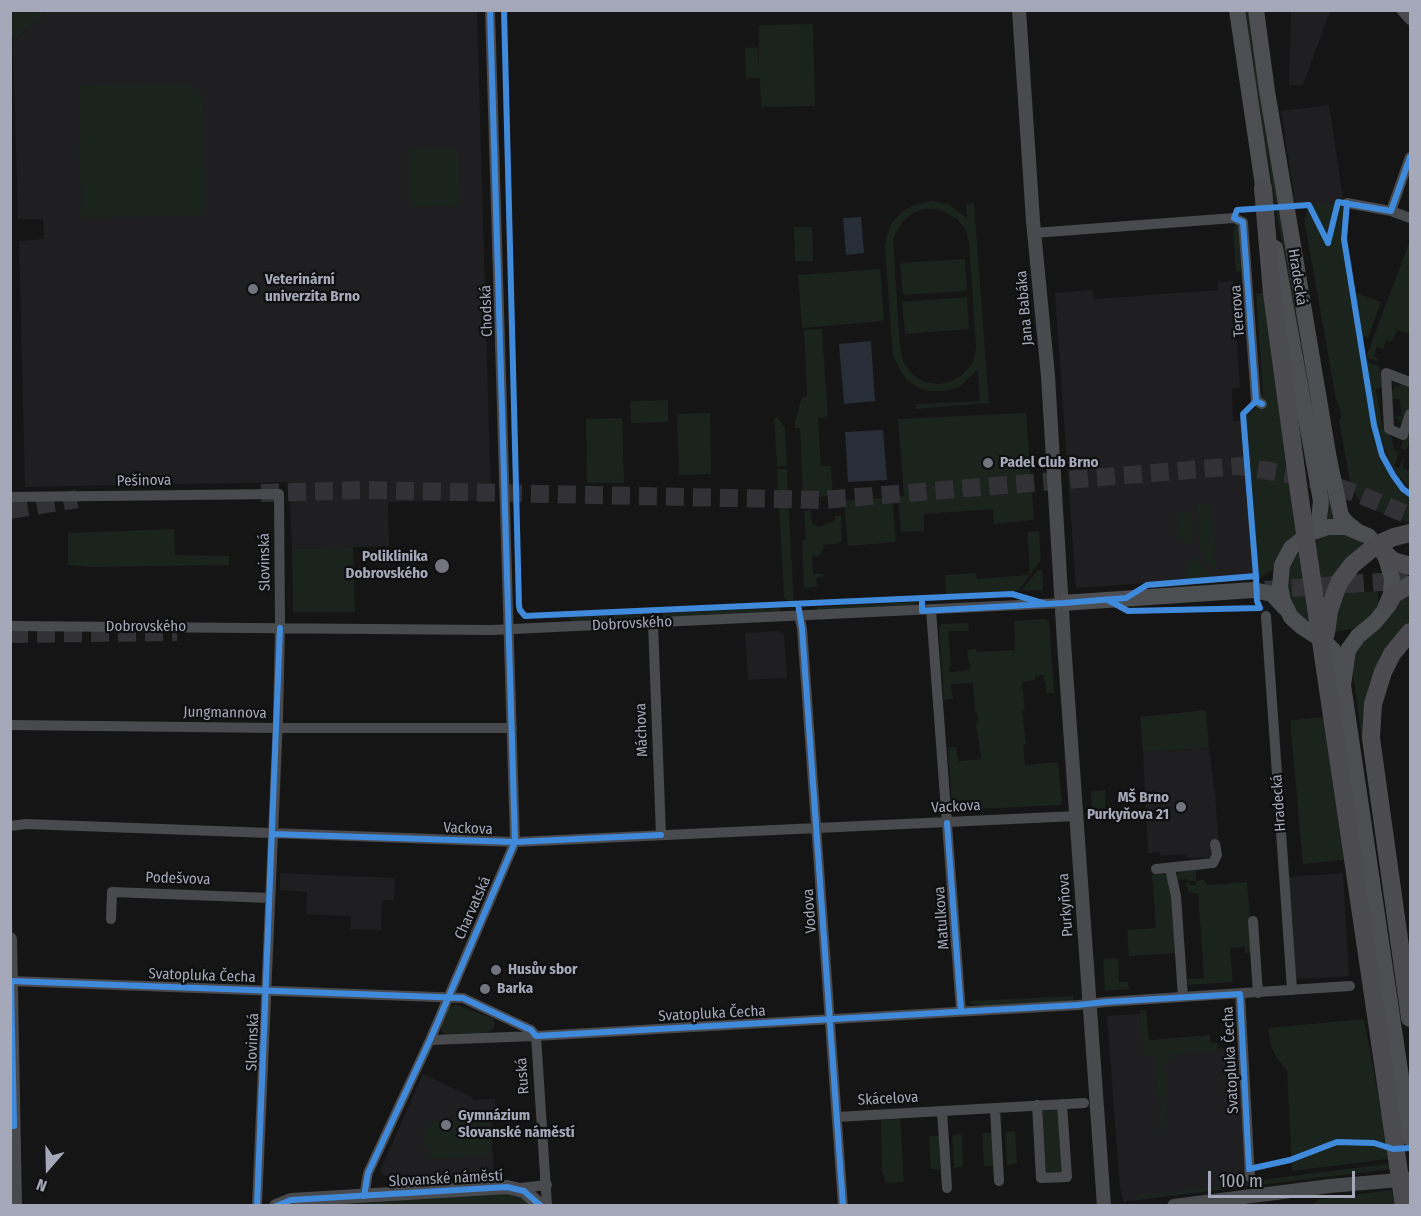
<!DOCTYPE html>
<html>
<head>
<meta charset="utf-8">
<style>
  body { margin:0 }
  #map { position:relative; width:1421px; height:1216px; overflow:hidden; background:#151515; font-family:"Fira Sans Condensed",sans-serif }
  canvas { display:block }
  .frame { position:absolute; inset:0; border:12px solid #a4a8b8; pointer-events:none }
  .north { position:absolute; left:18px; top:1138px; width:60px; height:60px; -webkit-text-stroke:4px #0f0f11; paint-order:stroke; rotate:200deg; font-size:16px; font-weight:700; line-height:24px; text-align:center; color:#a4a8b8 }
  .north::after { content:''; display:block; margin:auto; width:21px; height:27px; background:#a4a8b8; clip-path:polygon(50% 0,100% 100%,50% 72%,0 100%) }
  .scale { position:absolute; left:1208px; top:1171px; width:147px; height:27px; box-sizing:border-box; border:3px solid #a4a8b8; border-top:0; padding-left:8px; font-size:18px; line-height:21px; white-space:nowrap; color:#a4a8b8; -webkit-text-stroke:4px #0f0f11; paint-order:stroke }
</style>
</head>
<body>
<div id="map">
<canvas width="1421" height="1216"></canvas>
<div class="frame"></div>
<div class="north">N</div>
<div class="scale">100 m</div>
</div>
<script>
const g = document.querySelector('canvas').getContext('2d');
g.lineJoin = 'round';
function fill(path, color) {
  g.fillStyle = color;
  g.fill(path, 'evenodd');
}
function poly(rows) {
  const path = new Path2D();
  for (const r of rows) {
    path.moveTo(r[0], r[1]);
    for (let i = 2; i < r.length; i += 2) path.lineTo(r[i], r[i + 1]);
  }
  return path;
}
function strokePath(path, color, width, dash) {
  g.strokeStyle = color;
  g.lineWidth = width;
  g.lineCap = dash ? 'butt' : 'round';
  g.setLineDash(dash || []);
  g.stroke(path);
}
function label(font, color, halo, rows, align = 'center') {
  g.font = font + ' "Fira Sans Condensed",sans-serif';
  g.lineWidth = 4.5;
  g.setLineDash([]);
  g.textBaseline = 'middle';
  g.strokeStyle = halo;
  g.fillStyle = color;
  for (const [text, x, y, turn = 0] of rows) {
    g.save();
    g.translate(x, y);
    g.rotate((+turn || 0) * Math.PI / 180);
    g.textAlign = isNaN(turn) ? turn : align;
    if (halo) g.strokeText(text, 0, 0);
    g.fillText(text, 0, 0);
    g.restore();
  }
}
fill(poly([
  [47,11,477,11,491,500,388,502,389,546,292,549,289,482,25,487,19,241,44,239,43,219,18,219,13,45,15,40],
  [1291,11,1330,11,1303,85,1289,85],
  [1329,105,1344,204,1296,208,1281,111],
  [1233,281,1240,387,1232,389,1233,421,1243,421,1253,575,1076,588,1055,293,1093,290,1094,299,1218,290,1218,282],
  [778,631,784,635,787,678,748,680,745,633],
  [1209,748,1215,795,1219,843,1210,844,1211,857,1187,858,1187,854,1160,856,1160,852,1148,853,1143,752],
  [280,873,395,878,394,900,382,900,381,930,350,929,351,916,306,914,307,892,280,890],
  [1343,873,1349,976,1295,979,1288,877],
  [1140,1014,1144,1055,1237,1047,1247,1185,1142,1196,1124,1202,1120,1189,1107,1016],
  [423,1074,472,1097,473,1100,495,1099,496,1116,491,1116,494,1174,418,1179,410,1178,409,1174,385,1176,380,1171]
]), '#1f1f21');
fill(poly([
  [10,11,11,10,47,11,13,42],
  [1244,11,1249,11,1280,202,1275,203],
  [813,24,815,106,761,107,760,78,746,78,745,48,758,47,759,69,759,25],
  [188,83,203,99,206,213,201,216,82,218,78,211,82,204,78,152,78,146,81,145,79,86],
  [458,148,459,205,411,206,410,149],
  [932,201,948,204,967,218,966,204,974,203,989,403,916,409,916,404,980,401,978,370,959,387,945,391,929,391,917,387,907,380,901,372,893,356,885,248,886,238,892,222,904,210,917,204],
  [925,209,939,209,957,219,966,230,969,242,976,346,975,355,973,363,961,376,949,382,939,384,925,382,913,375,903,362,900,347,893,239,903,221,913,213],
  [1347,203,1344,239,1374,425,1382,455,1393,475,1403,489,1410,494,1410,523,1371,509,1361,503,1351,487,1339,420,1341,419,1341,413,1336,399,1304,219,1309,205],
  [1281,210,1336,520,1328,520,1328,502,1276,211],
  [1236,223,1239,228,1241,271,1236,272,1233,231],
  [794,227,812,227,813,261,795,261],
  [1410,240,1410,334,1397,330,1393,340,1390,342,1386,340,1383,349,1377,347,1374,356,1379,359,1378,362,1366,357],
  [965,259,967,291,903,295,900,263],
  [880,269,884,321,802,328,798,275],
  [1267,292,1299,532,1279,556,1272,571,1265,574,1259,579,1245,417,1257,407,1260,396,1263,394,1256,294],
  [1356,293,1381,302,1368,338,1363,336],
  [967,297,969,329,905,334,902,302],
  [822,329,828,417,818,418,821,466,831,466,833,495,803,500,800,428,795,428,795,422,802,397,807,397,804,330],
  [1366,361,1379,366,1383,387,1376,389,1383,429,1391,433,1394,451,1399,452,1410,420,1410,442,1406,450,1401,448,1394,466,1399,468,1403,459,1404,459,1403,468,1410,471,1410,490,1396,473,1387,456,1376,422],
  [1403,384,1410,388,1410,405,1405,421,1401,423,1395,417,1402,416,1399,399,1392,399,1391,394,1394,388],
  [668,400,668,422,631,423,630,401],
  [710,413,711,474,679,475,677,414],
  [1026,413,1034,520,994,524,993,509,924,514,924,531,901,532,898,497,904,496,898,419],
  [777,417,785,428,787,466,777,466,774,419],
  [622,418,624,483,587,483,586,419],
  [777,469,787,469,788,498,778,498],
  [892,497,896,542,848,546,844,501],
  [788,503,794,601,789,601,784,598,779,504],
  [1197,504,1212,504,1216,570,1210,566,1200,551],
  [811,510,812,524,819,527,835,521,835,516,841,516,842,541,835,544,822,545,824,549,821,552,821,555,812,556,813,574,823,574,824,577,816,578,817,586,804,589,802,540,806,540,804,511],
  [1191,512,1193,547,1179,539,1177,514],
  [174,529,175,555,229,556,229,565,91,567,68,565,68,533],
  [1039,531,1041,560,1018,591,946,594,945,575,976,573,977,579,1027,575,1030,571,1027,532],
  [1331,534,1351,536,1368,546,1346,567,1339,567,1339,575,1316,623,1306,621,1294,608,1288,592,1288,574,1291,565,1299,551,1313,540],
  [353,547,355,612,293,612,292,549],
  [1196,555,1211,577,1186,579,1185,569],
  [1038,570,1042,570,1043,590,1021,591],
  [1253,578,1253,580,1153,588,1147,586],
  [1362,585,1362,592,1378,591,1378,607,1375,612,1358,626,1348,630,1332,632,1328,606,1346,587],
  [1410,590,1410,623,1375,675,1387,905,1385,905,1352,667,1352,658,1364,640,1382,627,1398,601],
  [916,602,918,605,817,611,817,607],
  [780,608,780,612,664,617,663,613],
  [643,614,643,617,573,621,568,617],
  [1045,619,1049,621,1054,693,1046,693,1046,681,1044,681,1043,675,1035,676,1035,680,1022,682,1025,710,1022,710,1026,744,1023,745,1025,765,1058,762,1062,802,1060,805,955,810,952,808,948,747,956,747,958,761,981,759,976,722,978,721,977,712,975,712,973,683,951,684,953,699,944,700,939,627,942,624,968,623,969,631,948,631,951,667,949,668,950,672,970,670,967,650,976,649,976,652,1015,650,1014,621],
  [1206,710,1209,748,1143,752,1140,717],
  [1323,717,1344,860,1303,864,1290,720],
  [1105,790,1105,811,1092,812,1091,791],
  [1206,869,1196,871,1196,881,1204,879,1207,885,1247,882,1253,952,1245,953,1245,947,1230,948,1233,982,1188,985,1188,979,1204,978,1198,894,1188,892,1187,886,1186,886,1185,883,1189,882,1190,885,1196,885,1196,881,1188,881,1188,879,1177,880,1176,876,1180,871],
  [1152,874,1164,874,1169,877,1178,953,1129,956,1127,930,1156,928],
  [1118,958,1119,982,1128,982,1129,989,1105,991,1103,959],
  [1073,996,1073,1000,982,1006,971,1004,971,1001],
  [455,1004,494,1019,494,1029,486,1033,449,1034,443,1033,440,1027,449,1008],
  [1140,1010,1146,1010,1149,1040,1210,1035,1211,1043,1217,1043,1218,1051,1171,1055,1171,1060,1164,1062,1167,1122,1163,1133,1161,1133,1155,1055,1143,1056],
  [1364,1019,1387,1142,1388,1159,1292,1171,1287,1070,1278,1060,1271,1046,1268,1028],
  [1059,1110,1063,1173,1045,1174,1041,1111],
  [491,1116,492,1155,430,1159,429,1147,425,1147,424,1138,432,1120,437,1122,465,1121,465,1118],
  [900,1119,904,1182,885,1183,885,1176,882,1173,881,1120],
  [1015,1131,1017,1164,1007,1165,1005,1132],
  [982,1133,992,1133,994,1166,984,1166],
  [962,1134,963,1167,954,1168,952,1135],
  [929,1136,939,1136,940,1169,931,1169],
  [1386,1164,1390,1166,1391,1169,1130,1201,1135,1196],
  [1392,1190,1395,1205,1310,1206,1320,1199],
  [511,1191,537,1206,288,1206]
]), '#1b231d');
fill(poly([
  [861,217,864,253,846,255,843,218],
  [871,341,875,401,844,404,839,344],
  [883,430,887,480,848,482,845,432]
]), '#272e38');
strokePath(poly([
  [261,493,364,490,822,500,1239,466,1310,478,1361,495,1410,516],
  [10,510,77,499],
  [1265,590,1408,580],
  [10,634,177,632]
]), '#323236', 18, [18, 9]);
strokePath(poly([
  [1401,10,1410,20],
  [1347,203,1391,211,1410,218],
  [1391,211,1410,157],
  [1034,233,1234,218,1243,222,1256,401,1262,404],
  [1410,382,1386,373,1389,429,1403,435,1410,414],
  [10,497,279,494,280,628,278,719,257,1206],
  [931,610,961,1011],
  [799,616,802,628,843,1206],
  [1266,616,1292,990],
  [653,623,661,835],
  [10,626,492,630,1062,603],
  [10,725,277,728,512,728],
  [10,826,26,824,515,842,1077,816],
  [1156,869,1213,863,1217,855,1215,844],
  [1170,869,1176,896,1183,997],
  [111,919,112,892,270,898],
  [1253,921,1258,993],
  [11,981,463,998,531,1030,536,1036],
  [1240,994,1250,1177],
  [536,1036,547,1206],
  [430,1040,536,1036,1078,1005,1105,1002,1350,986],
  [1037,1105,1041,1178,1067,1177,1062,1104],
  [995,1108,999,1181],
  [942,1111,947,1188],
  [837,1117,1084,1103],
  [520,1188,547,1185],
  [364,1196,368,1173,430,1040,515,842,490,10]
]), '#494a4e', 10);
strokePath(poly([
  [1019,10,1033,221,1048,376,1064,643,1104,1206],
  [10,939,15,1206],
  [276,1206,291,1200,507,1187,524,1191,541,1206],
  [1174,1206,1330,1186,1410,1179]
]), '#494a4e', 14);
strokePath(poly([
  [1237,10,1265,199],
  [1256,10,1267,91,1329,459,1341,516,1347,523,1356,530],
  [1275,248,1321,501,1319,520,1310,533],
  [1062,603,1253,590,1272,594,1285,608],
  [1343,685,1348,650,1358,636,1375,622,1384,611,1391,594,1392,578,1386,558,1381,549,1368,536,1346,527,1328,527,1310,533,1291,548,1282,565,1280,587,1283,601,1291,617,1302,627,1324,641,1333,650,1343,685,1410,1138]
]), '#4d4e52', 16);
strokePath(poly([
  [1263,188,1272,293,1299,492,1404,1206],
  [1381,549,1393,561,1410,566],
  [1387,606,1394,594,1410,585],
  [1410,632,1392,654,1383,672,1373,704,1371,738,1410,1018],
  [1326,633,1329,611,1335,593,1340,581,1352,565,1376,545,1394,537,1410,533]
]), '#4c4c50', 18);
strokePath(poly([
  [1017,10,1026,160,1045,376,1102,1206],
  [10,854,17,1206]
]), '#494a4d', 1.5);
strokePath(poly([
  [504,10,519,606,520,610,525,616,1012,594,1046,604],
  [1347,203,1344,239,1374,425,1382,455,1393,475,1403,489,1410,494],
  [1328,243,1338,202,1391,211,1410,157],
  [1262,404,1256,401,1243,222,1234,218,1237,210,1309,205,1328,243],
  [922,598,922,611,1064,603,1126,598,1147,585,1256,576],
  [1108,600,1128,611,1260,608,1257,601,1256,576,1243,414,1256,401],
  [798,604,802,628,843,1206],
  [947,823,961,1011],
  [273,834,515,842,661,835],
  [10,1126,14,1126,11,981,463,998,531,1030,536,1036,1078,1005,1105,1002,1240,994,1249,1169,1290,1160,1337,1142,1374,1143,1393,1149,1410,1148],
  [364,1196,368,1173,430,1040,515,842,490,10],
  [257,1206,280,628],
  [276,1206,291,1200,507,1187,524,1191,541,1206]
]), '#408adc', 6);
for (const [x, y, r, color] of [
  [253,289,6,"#72757f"],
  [988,463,6,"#72757f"],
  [442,566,8,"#72757f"],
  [1181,807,6,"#72757f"],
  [496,970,6,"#72757f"],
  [485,989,6,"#72757f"],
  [446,1125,6,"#72757f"]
]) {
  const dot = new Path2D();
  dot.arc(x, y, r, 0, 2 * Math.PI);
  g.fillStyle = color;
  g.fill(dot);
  strokePath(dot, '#0f0f11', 2);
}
label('15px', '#a4a8b8', '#0f0f11', [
  ["Hradecká",1297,277,81],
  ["Jana Babáka",1025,308,-95],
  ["Chodská",487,311,-92],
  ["Tererova",1238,311,-94],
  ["Pešinova",144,481,-1],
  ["Slovinská",265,562,-91],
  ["Dobrovského",632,624,-3],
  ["Dobrovského",146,627],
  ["Jungmannova",225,713,1],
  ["Máchova",642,730,-92],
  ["Hradecká",1279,803,-94],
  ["Vackova",956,807,-3],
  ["Vackova",468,829,2],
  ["Podešvova",178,879,2],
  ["Purkyňova",1066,905,-94],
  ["Charvatská",473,908,-66],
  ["Vodova",810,911,-94],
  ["Matulkova",942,918,-94],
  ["Svatopluka Čecha",202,976,2],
  ["Svatopluka Čecha",712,1014,-3],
  ["Slovinská",253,1042,-88],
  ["Svatopluka Čecha",1231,1060,-93],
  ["Ruská",523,1076,-94],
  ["Skácelova",888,1099,-3],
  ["Slovanské náměstí",446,1179,-3]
]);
label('bold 15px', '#a4a8b8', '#0f0f11', [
  ["Veterinární",265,280],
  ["univerzita Brno",265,297],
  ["Padel Club Brno",1000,463],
  ["Poliklinika",428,557,"right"],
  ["Dobrovského",428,574,"right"],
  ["MŠ Brno",1169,798,"right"],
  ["Purkyňova 21",1169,815,"right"],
  ["Husův sbor",508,970],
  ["Barka",497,989],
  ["Gymnázium",458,1116],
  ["Slovanské náměstí",458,1133]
], 'left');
</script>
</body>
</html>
